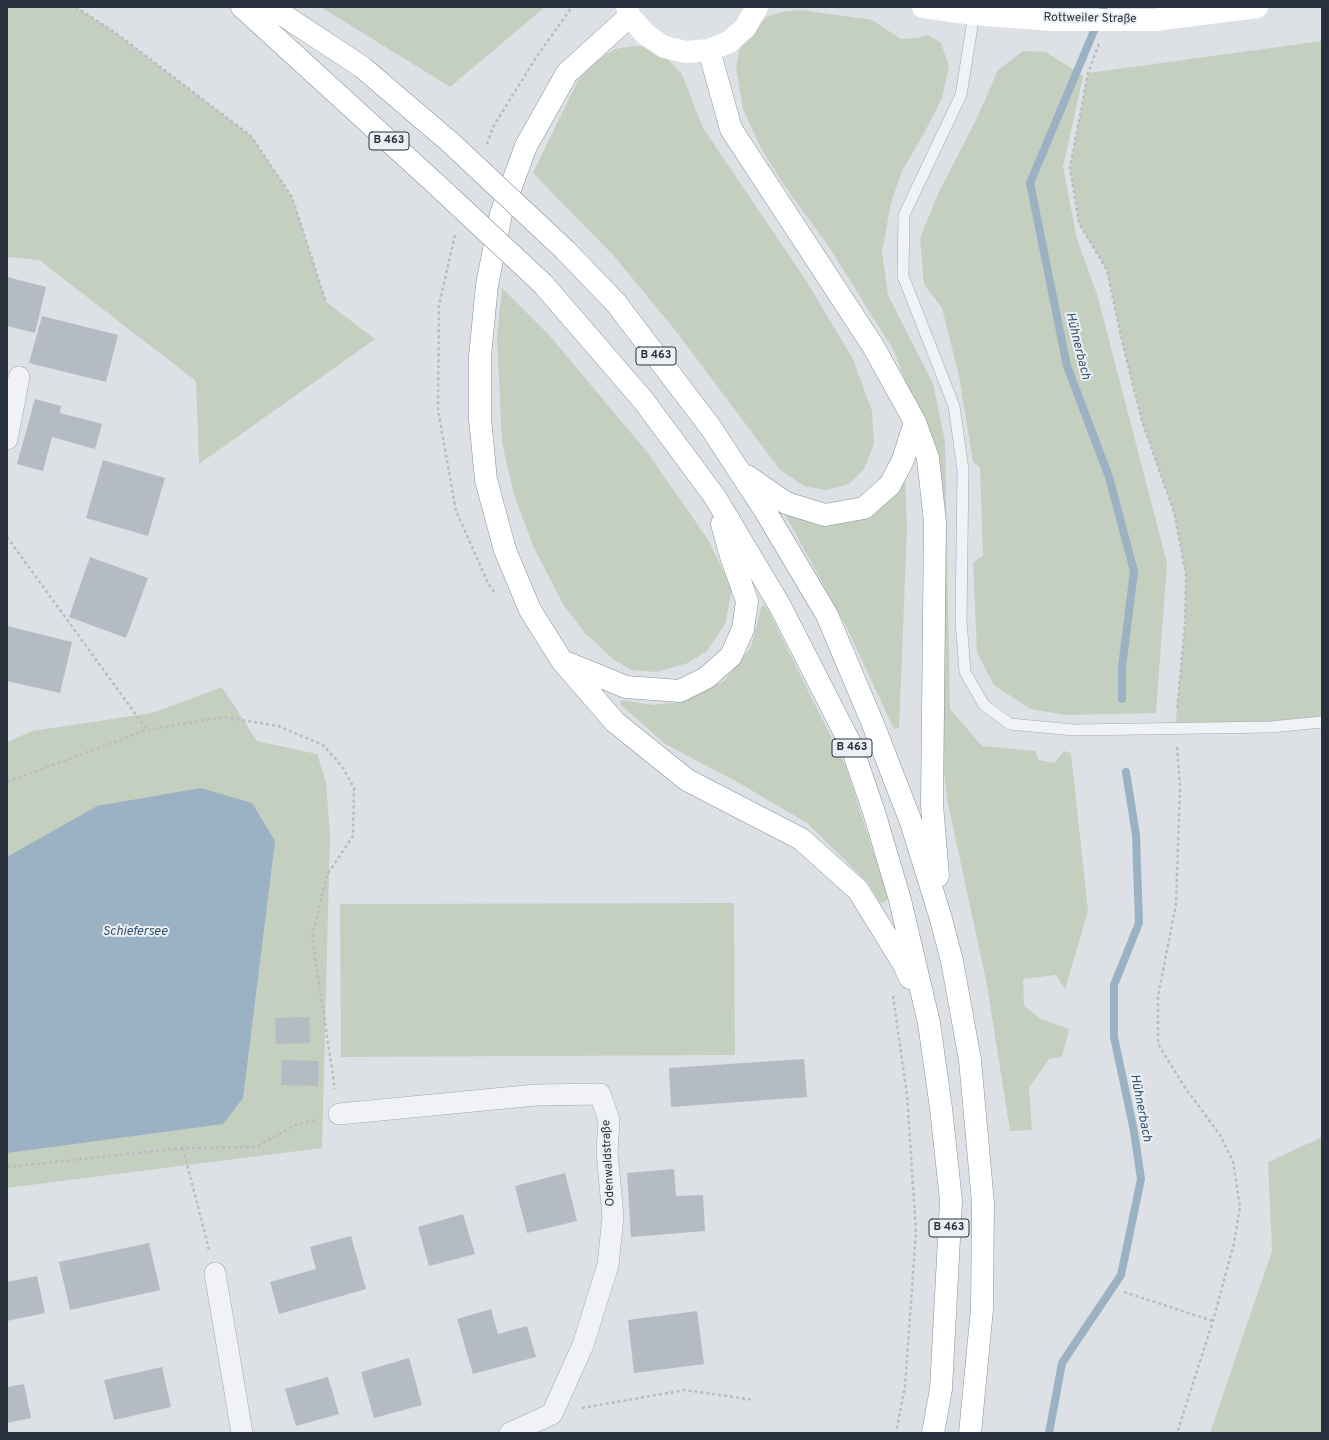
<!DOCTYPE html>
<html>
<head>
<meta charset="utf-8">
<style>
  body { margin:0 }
  #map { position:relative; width:1329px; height:1440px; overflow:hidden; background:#dde1e6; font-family:Overpass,sans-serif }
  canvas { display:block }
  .frame { position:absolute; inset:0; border:8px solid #28313b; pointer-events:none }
</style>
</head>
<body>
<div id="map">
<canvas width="1329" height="1440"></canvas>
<div class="frame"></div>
</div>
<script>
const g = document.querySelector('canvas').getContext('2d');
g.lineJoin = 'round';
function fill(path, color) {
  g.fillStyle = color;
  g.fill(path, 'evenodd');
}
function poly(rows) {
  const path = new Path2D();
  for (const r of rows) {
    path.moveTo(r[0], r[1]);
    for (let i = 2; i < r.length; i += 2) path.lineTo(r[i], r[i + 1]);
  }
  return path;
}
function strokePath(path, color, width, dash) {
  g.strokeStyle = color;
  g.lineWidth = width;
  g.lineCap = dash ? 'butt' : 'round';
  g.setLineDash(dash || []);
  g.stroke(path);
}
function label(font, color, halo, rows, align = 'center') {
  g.font = font + ' Overpass,sans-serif';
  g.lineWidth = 4;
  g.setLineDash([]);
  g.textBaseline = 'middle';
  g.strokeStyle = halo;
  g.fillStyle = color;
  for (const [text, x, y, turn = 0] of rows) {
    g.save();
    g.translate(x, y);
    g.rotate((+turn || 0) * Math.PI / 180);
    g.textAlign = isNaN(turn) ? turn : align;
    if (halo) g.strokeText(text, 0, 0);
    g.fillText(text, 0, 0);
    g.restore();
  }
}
fill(poly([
  [7,7,76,7,117,34,251,136,292,197,326,302,375,339,199,464,196,381,39,260,7,257],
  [321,7,545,7,450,87],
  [801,10,872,20,901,39,917,38,928,35,941,43,949,66,942,98,922,137,902,171,891,203,882,252,888,295,933,384,945,441,950,709,982,746,1035,751,1039,760,1055,763,1064,751,1071,753,1088,911,1065,989,1056,975,1023,979,1024,1006,1041,1019,1069,1029,1062,1057,1049,1059,1029,1088,1032,1130,1010,1131,987,985,947,799,936,701,927,441,894,351,831,250,784,185,761,148,743,109,736,67,740,47,753,28,768,16,787,11],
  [1322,41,1322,722,1175,729,1185,624,1186,575,1174,512,1142,421,1122,341,1107,270,1079,223,1070,168,1088,73],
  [635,46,647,47,661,52,682,74,703,128,807,282,853,359,872,411,874,444,864,469,849,484,826,490,804,486,780,470,675,330,614,256,533,173,578,80,595,61,615,49],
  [1023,51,1046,52,1083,76,1063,167,1077,239,1097,294,1167,563,1156,713,1066,715,1030,709,994,685,977,653,973,562,983,556,980,467,973,462,959,376,942,308,924,284,920,238,939,192,976,120,998,70],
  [502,288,550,336,647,452,709,541,732,589,725,624,707,651,688,663,656,672,632,670,614,660,584,632,563,604,534,548,514,495,502,443,497,338],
  [905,473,907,529,899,728,894,729,847,628,782,509,819,521],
  [762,605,766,606,846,767,888,898,884,903,880,902,868,883,807,823,739,783,665,744,620,704,621,700,654,705,683,701,724,681,751,647,761,608],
  [222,687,257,741,317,754,326,782,330,836,322,1148,7,1188,7,742,32,731,152,713],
  [734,903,735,1055,341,1057,340,904],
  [1322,1137,1322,1433,1210,1433,1272,1251,1268,1162]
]), '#c5cfbf');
fill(poly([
  [201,788,252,803,275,841,243,1098,223,1124,7,1153,7,857,97,806]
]), '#9bb2c4');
strokePath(poly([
  [1104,7,1030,183,1067,366,1109,477,1134,571,1122,667,1122,699],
  [1049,1433,1062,1363,1121,1275,1141,1179,1134,1131,1114,1037,1114,985,1139,923,1136,835,1126,772]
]), '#9bb2c4', 8);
fill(poly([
  [7,277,46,287,35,333,7,326],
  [42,316,118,335,106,382,29,363],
  [35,399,61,406,60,413,102,424,95,449,52,437,43,471,17,464],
  [103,460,165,478,148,536,86,518],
  [90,557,148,578,126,638,69,617],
  [7,626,72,642,60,693,7,681],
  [309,1017,310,1043,276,1044,275,1018],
  [804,1059,807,1097,671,1107,669,1068],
  [282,1060,319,1061,318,1086,281,1085],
  [674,1169,676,1196,703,1195,705,1231,631,1237,627,1173],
  [565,1173,577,1221,527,1233,515,1186],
  [463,1214,475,1254,429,1266,418,1227],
  [351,1236,366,1289,279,1314,270,1282,316,1269,310,1247],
  [149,1243,160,1290,70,1310,59,1262],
  [37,1276,45,1313,7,1321,7,1282],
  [491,1309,498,1334,527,1326,536,1357,473,1374,457,1319],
  [697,1311,704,1364,634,1373,628,1320],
  [409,1358,422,1405,374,1418,361,1372],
  [162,1367,171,1407,114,1420,104,1380],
  [328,1377,339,1414,296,1426,285,1389],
  [24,1384,31,1418,7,1423,7,1387]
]), '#b5bbc2');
const lane = poly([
  [974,14,961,95,904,215,903,276,954,406,963,470,961,621,965,672,984,705,1010,724,1074,730,1271,727,1322,722]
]);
const street = poly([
  [7,439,19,377],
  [339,1114,536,1095,600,1094,609,1120,607,1152,613,1217,608,1265,583,1345,552,1414,510,1433],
  [215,1273,242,1433]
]);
const highway = poly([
  [242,7,438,186],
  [271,7,362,67,451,143],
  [630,16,567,73,526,146,501,214,487,285,480,356,480,419,486,480,505,550,530,610,562,661,615,722,687,780,801,839,858,890,903,963,910,978],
  [709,50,731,129,873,346,915,422,928,458,935,522,932,805,938,876],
  [565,250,616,303,711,428,764,509,827,615,873,724,911,822,941,919,952,961,970,1060,983,1203,982,1309,970,1433],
  [543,284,643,400,715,497,780,606,851,745,874,812,900,900,929,1023,941,1108,951,1201,941,1389,933,1433],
  [747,476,786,503,825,515,864,508,890,485,903,460,915,422],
  [567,663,626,687,680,691,706,678,731,656,743,629,747,601,731,556,722,524]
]);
strokePath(lane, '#a3a9af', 12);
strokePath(street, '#a3a9af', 22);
strokePath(highway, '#86909b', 23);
strokePath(poly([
  [76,7,117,34,251,136,292,197,326,302],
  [1099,44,1088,73,1070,168,1079,223,1107,270,1122,341,1142,421,1174,512,1186,575,1185,624,1177,710],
  [487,144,493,127,537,56,572,7],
  [455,235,439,305,438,410,456,511,488,583,494,592],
  [7,537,147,730],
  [1177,747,1180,787,1176,904,1158,996,1158,1044,1184,1086,1220,1135,1233,1161,1240,1207,1234,1243,1213,1321,1177,1433],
  [7,782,147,730,223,717,278,726,323,745,341,765,354,788,353,836,327,875,312,937,335,1089],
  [893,996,907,1095,916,1232,905,1386,896,1433],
  [183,1148,209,1250],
  [7,1167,183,1148,256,1147,297,1124,316,1120],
  [1124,1292,1213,1321],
  [582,1408,685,1390,754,1400]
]), '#b8bcc1', 2.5, [3, 3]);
strokePath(lane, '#f0f2f5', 11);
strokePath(street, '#f0f2f5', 21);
strokePath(poly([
  [627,7,630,16,645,34,664,47,686,52,709,50,729,42,745,28,757,7],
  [923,7,974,14,1053,20],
  [1154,20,1257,7]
]), '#fff', 22);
strokePath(highway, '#fff', 22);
const highwayBridge = poly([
  [451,143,565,250],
  [438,186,543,284]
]);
strokePath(highwayBridge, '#86909b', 23, []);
strokePath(poly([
  [1053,20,1154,20]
]), '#fff', 22);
strokePath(highwayBridge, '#fff', 22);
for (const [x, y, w] of [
  [389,141,40],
  [656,356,40],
  [852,748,40],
  [949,1228,40]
]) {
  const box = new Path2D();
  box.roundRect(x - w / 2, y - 9, w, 18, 3);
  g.fillStyle = '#ecf0f4';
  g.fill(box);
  strokePath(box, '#28313b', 1);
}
label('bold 11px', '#28313b', null, [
  ["B 463",389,141],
  ["B 463",656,356],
  ["B 463",852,748],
  ["B 463",949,1228]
]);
label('12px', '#28313b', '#ecf0f4', [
  ["Rottweiler Straße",1090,19,1],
  ["Odenwaldstraße",609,1163,-93]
]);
label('italic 13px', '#35536c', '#ecf0f4', [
  ["Hühnerbach",1077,346,76],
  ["Schiefersee",135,932],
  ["Hühnerbach",1140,1108,79]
]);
</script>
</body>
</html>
